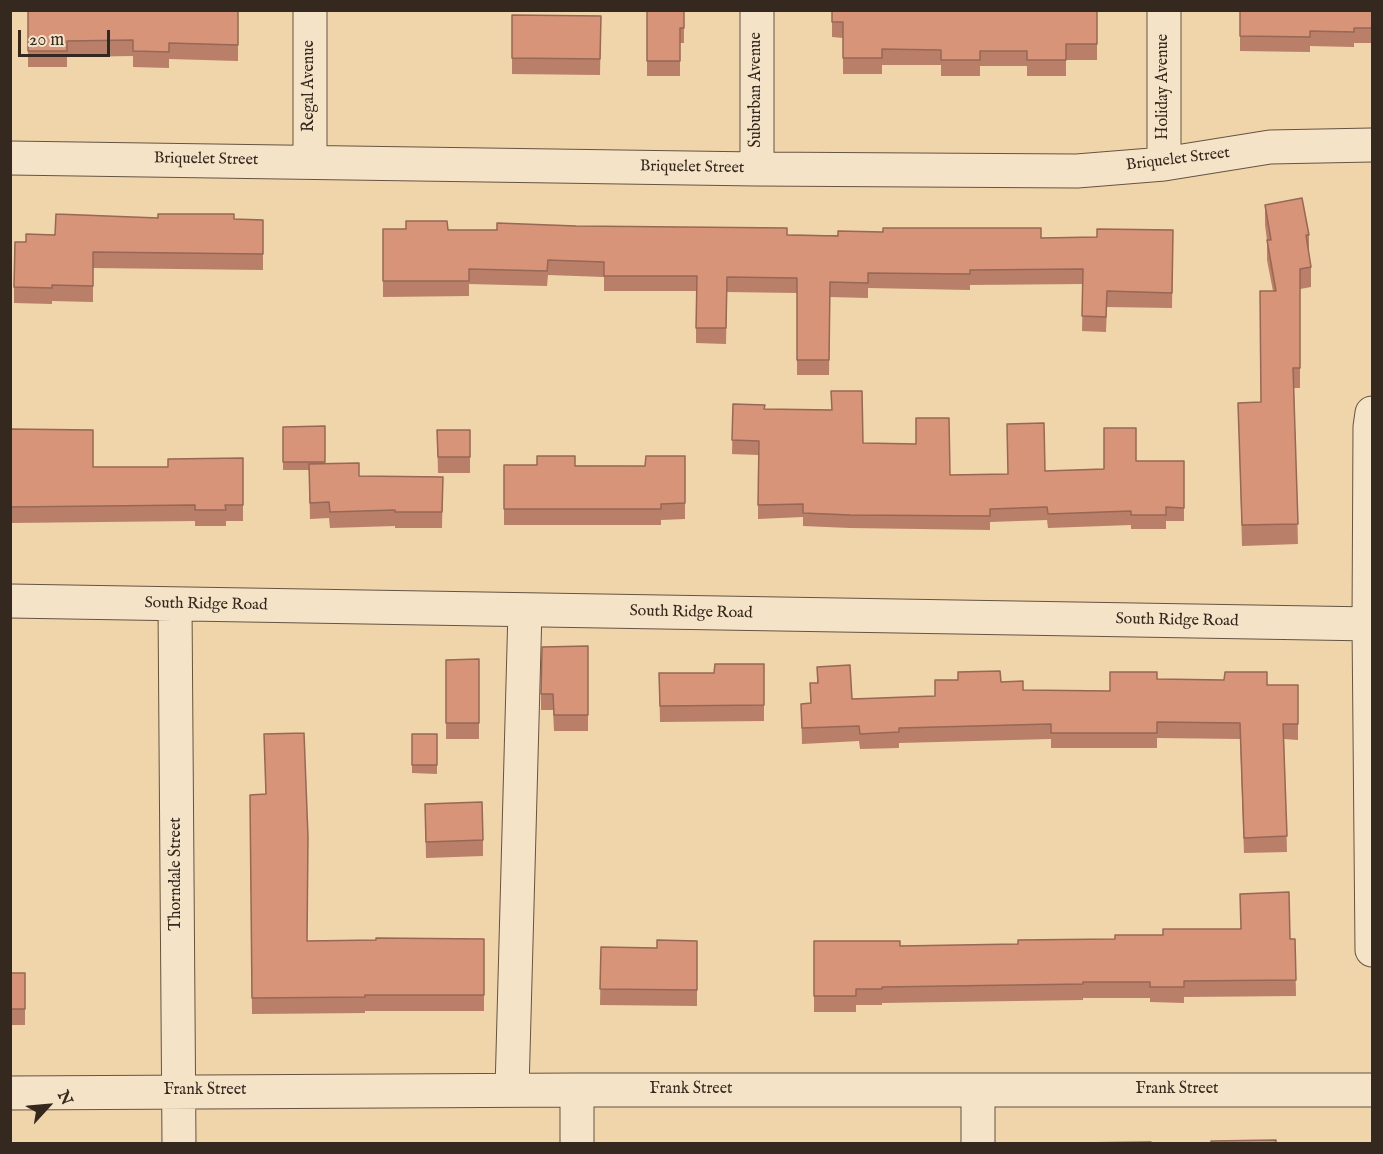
<!DOCTYPE html>
<html>
<head>
<meta charset="utf-8">
<style>
  body { margin:0 }
  #map { position:relative; width:1383px; height:1154px; overflow:hidden; background:#f0d4aa; font-family:"IM FELL English",serif }
  canvas { display:block }
  .frame { position:absolute; inset:0; border:12px solid #35291f; pointer-events:none }
  .north { position:absolute; left:18px; top:1076px; width:60px; height:60px; -webkit-text-stroke:4px #f5e3c8; paint-order:stroke; rotate:64deg; font-size:16px; font-weight:700; line-height:24px; text-align:center; color:#35291f }
  .north::after { content:''; display:block; margin:auto; width:21px; height:27px; background:#35291f; clip-path:polygon(50% 0,100% 100%,50% 72%,0 100%) }
  .scale { position:absolute; left:18px; top:30px; width:92px; height:27px; box-sizing:border-box; border:3px solid #35291f; border-top:0; padding-left:8px; font-size:18px; line-height:21px; white-space:nowrap; color:#35291f; -webkit-text-stroke:4px #f5e3c8; paint-order:stroke }
</style>
</head>
<body>
<div id="map">
<canvas width="1383" height="1154"></canvas>
<div class="frame"></div>
<div class="north">N</div>
<div class="scale">20 m</div>
</div>
<script>
const g = document.querySelector('canvas').getContext('2d');
g.lineJoin = 'round';
function poly(rows) {
  const path = new Path2D();
  for (const r of rows) {
    path.moveTo(r[0], r[1]);
    for (let i = 2; i < r.length; i += 2) path.lineTo(r[i], r[i + 1]);
  }
  return path;
}
function strokePath(path, color, width, dash) {
  g.strokeStyle = color;
  g.lineWidth = width;
  g.lineCap = dash ? 'butt' : 'round';
  g.setLineDash(dash || []);
  g.stroke(path);
}
function fill(path, color) {
  g.fillStyle = color;
  g.fill(path, 'evenodd');
}
function label(font, color, halo, rows, align = 'center') {
  g.font = font + ' "IM FELL English",serif';
  g.lineWidth = 4.5;
  g.setLineDash([]);
  g.textBaseline = 'middle';
  g.strokeStyle = halo;
  g.fillStyle = color;
  for (const [text, x, y, turn = 0] of rows) {
    g.save();
    g.translate(x, y);
    g.rotate((+turn || 0) * Math.PI / 180);
    g.textAlign = isNaN(turn) ? turn : align;
    if (halo) g.strokeText(text, 0, 0);
    g.fillText(text, 0, 0);
    g.restore();
  }
}
const minor = poly([
  [310,10,310,162],
  [757,10,757,169],
  [10,158,757,169,1077,171,1164,164,1270,147,1372,145],
  [1164,164,1164,10],
  [1372,413,1370,427,1369,624,1372,950],
  [10,601,1372,624],
  [175,605,179,1144],
  [512,1090,525,610],
  [577,1090,577,1144],
  [10,1093,577,1090,1372,1090],
  [978,1144,978,1090]
]);
strokePath(minor, '#645442', 35);
strokePath(minor, '#f5e3c8', 33);
fill(poly([
  [28,10,238,10,238,61,169,59,169,68,133,67,133,56,67,57,67,67,28,67],
  [647,10,684,10,684,43,680,43,680,76,647,76],
  [832,10,1097,10,1097,60,1066,60,1066,76,1027,76,1027,66,980,66,980,76,941,76,941,65,882,65,882,74,843,74,843,38,832,37],
  [1240,10,1372,10,1372,43,1354,43,1354,47,1310,46,1310,52,1240,51],
  [512,15,601,16,600,75,512,74],
  [1265,205,1309,235,1309,255,1311,267,1311,287,1300,289,1300,388,1294,388,1298,544,1242,546,1238,403,1261,402,1273,291,1267,260,1267,240,1265,225],
  [158,218,263,220,263,270,93,268,93,302,52,301,52,304,14,303,14,287,26,242],
  [383,229,1041,238,1097,237,1173,230,1172,308,1107,307,1106,332,1082,331,1083,284,970,285,970,290,868,288,868,298,830,297,829,375,797,375,797,293,727,292,726,344,696,343,696,291,604,291,604,277,548,275,547,286,469,284,469,296,383,297],
  [733,404,764,409,950,475,1008,474,1045,471,1104,469,1136,461,1184,461,1184,521,1166,521,1166,529,1131,529,1131,525,1048,528,1047,520,990,522,990,530,850,528,803,526,803,517,758,519,758,455,732,454],
  [325,426,325,464,359,476,443,477,442,528,395,528,395,526,330,528,329,518,310,519,309,470,283,470,283,427],
  [10,429,93,467,168,467,243,458,243,521,226,521,226,526,195,526,195,521,10,523],
  [437,430,470,430,470,473,438,473],
  [685,456,685,519,661,520,661,525,504,525,504,465,645,466],
  [588,646,588,731,554,731,553,710,541,710,541,694],
  [479,659,479,739,446,739,446,660],
  [764,664,764,721,660,722,659,673,714,673],
  [817,667,852,699,935,696,1001,682,1023,690,1110,691,1157,679,1267,685,1298,685,1298,740,1284,739,1287,852,1244,853,1240,739,1157,738,1157,748,1051,748,1051,739,899,743,899,748,860,749,859,741,802,744,801,704,811,704,810,683,817,683],
  [264,734,307,941,484,939,484,1011,365,1011,365,1013,252,1014,250,795,266,794],
  [412,734,437,734,437,774,412,773],
  [425,804,483,840,483,856,426,858],
  [1295,939,1296,996,1184,997,1184,1003,1150,1002,1150,998,1083,998,1083,1000,882,1003,882,1005,856,1005,856,1012,814,1012,814,941,900,946,1018,944],
  [697,941,697,1006,600,1005,601,947,657,948],
  [10,973,25,973,25,1025,10,1025]
]), '#b97f68');
const building = poly([
  [28,10,238,10,238,45,169,43,169,52,133,51,133,40,67,41,67,51,28,51,28,10],
  [647,10,684,10,684,28,680,28,680,61,647,61,647,10],
  [832,10,1097,10,1097,44,1066,44,1066,60,1027,60,1027,51,980,51,980,60,941,60,941,50,882,49,882,58,843,58,843,22,832,22,832,10],
  [1240,10,1372,10,1372,28,1354,28,1354,32,1310,31,1310,37,1240,36,1240,10],
  [512,15,601,16,600,59,512,58,512,15],
  [1302,198,1309,235,1306,235,1311,267,1300,269,1300,368,1293,368,1298,524,1242,525,1238,403,1261,402,1260,291,1276,291,1267,240,1271,240,1265,205,1302,198],
  [56,214,158,218,158,214,234,214,234,219,263,220,263,254,93,252,93,286,52,285,52,288,14,287,15,242,26,242,26,234,55,235,56,214],
  [406,221,447,221,448,230,497,230,497,223,576,226,787,228,787,235,838,236,838,231,883,232,883,228,1041,228,1041,238,1097,237,1097,229,1173,230,1172,293,1107,291,1106,317,1082,316,1083,269,970,270,970,274,868,273,868,283,830,282,829,360,797,360,797,278,727,277,726,328,696,328,697,276,604,276,604,262,548,260,547,271,469,269,469,281,383,281,383,229,406,229,406,221],
  [831,391,862,391,863,443,916,444,916,418,949,418,950,475,1008,474,1007,424,1044,423,1045,471,1104,469,1104,428,1136,428,1136,461,1184,461,1184,508,1166,507,1166,515,1131,515,1131,511,1048,514,1047,507,990,509,990,516,850,515,803,513,803,504,758,505,759,441,732,440,733,404,765,405,764,409,832,410,831,391],
  [325,426,325,462,283,462,283,427,325,426],
  [10,429,93,430,93,467,168,467,168,459,243,458,243,505,225,505,226,510,195,510,195,505,10,507,10,429],
  [437,430,470,430,470,457,438,457,437,430],
  [537,456,575,456,575,466,645,466,646,456,685,456,685,503,661,504,661,509,504,509,504,465,537,465,537,456],
  [359,463,359,476,443,477,442,512,395,512,395,510,330,512,329,502,310,503,309,464,359,463],
  [588,646,588,715,554,715,553,694,541,694,542,647,588,646],
  [479,659,479,723,446,723,446,660,479,659],
  [715,664,764,664,764,705,660,706,659,673,714,673,715,664],
  [850,665,852,699,935,696,935,680,958,680,958,672,1000,671,1001,682,1023,681,1023,690,1110,691,1110,672,1157,672,1157,679,1224,680,1225,672,1267,672,1267,685,1298,685,1298,724,1283,724,1287,836,1244,838,1240,723,1157,722,1157,733,1051,733,1051,724,899,728,899,732,860,734,859,726,802,728,801,704,811,703,810,683,818,683,817,667,850,665],
  [304,733,308,837,307,941,376,940,376,938,484,939,484,995,365,995,365,997,252,998,250,795,266,794,264,734,304,733],
  [412,734,437,734,437,765,412,765,412,734],
  [482,802,483,840,426,842,425,804,482,802],
  [1289,892,1290,939,1295,939,1296,980,1184,981,1184,987,1150,987,1150,982,1083,982,1083,984,882,987,882,989,856,989,856,996,814,996,814,941,900,941,900,946,1018,944,1018,940,1115,939,1115,935,1163,935,1163,929,1241,929,1240,894,1289,892],
  [657,940,697,941,697,990,600,989,601,947,657,948,657,940],
  [10,973,25,973,25,1009,10,1009,10,973],
  [1276,1140,1276,1143,1211,1143,1211,1141,1276,1140],
  [1151,1142,1151,1143,1077,1143,1151,1142]
]);
fill(building, '#d79479');
strokePath(building, '#966855', 1.5);
label('16px', '#35291f', '#f5e3c8', [
  ["Regal Avenue",310,86,-90],
  ["Holiday Avenue",1164,87,-90],
  ["Suburban Avenue",757,90,-90],
  ["Briquelet Street",206,160,1],
  ["Briquelet Street",1178,160,-7],
  ["Briquelet Street",692,168,1],
  ["South Ridge Road",206,605,1],
  ["South Ridge Road",691,613,1],
  ["South Ridge Road",1177,621,1],
  ["Thorndale Street",177,874,-90],
  ["Frank Street",691,1090],
  ["Frank Street",1177,1090],
  ["Frank Street",205,1091]
]);
</script>
</body>
</html>
